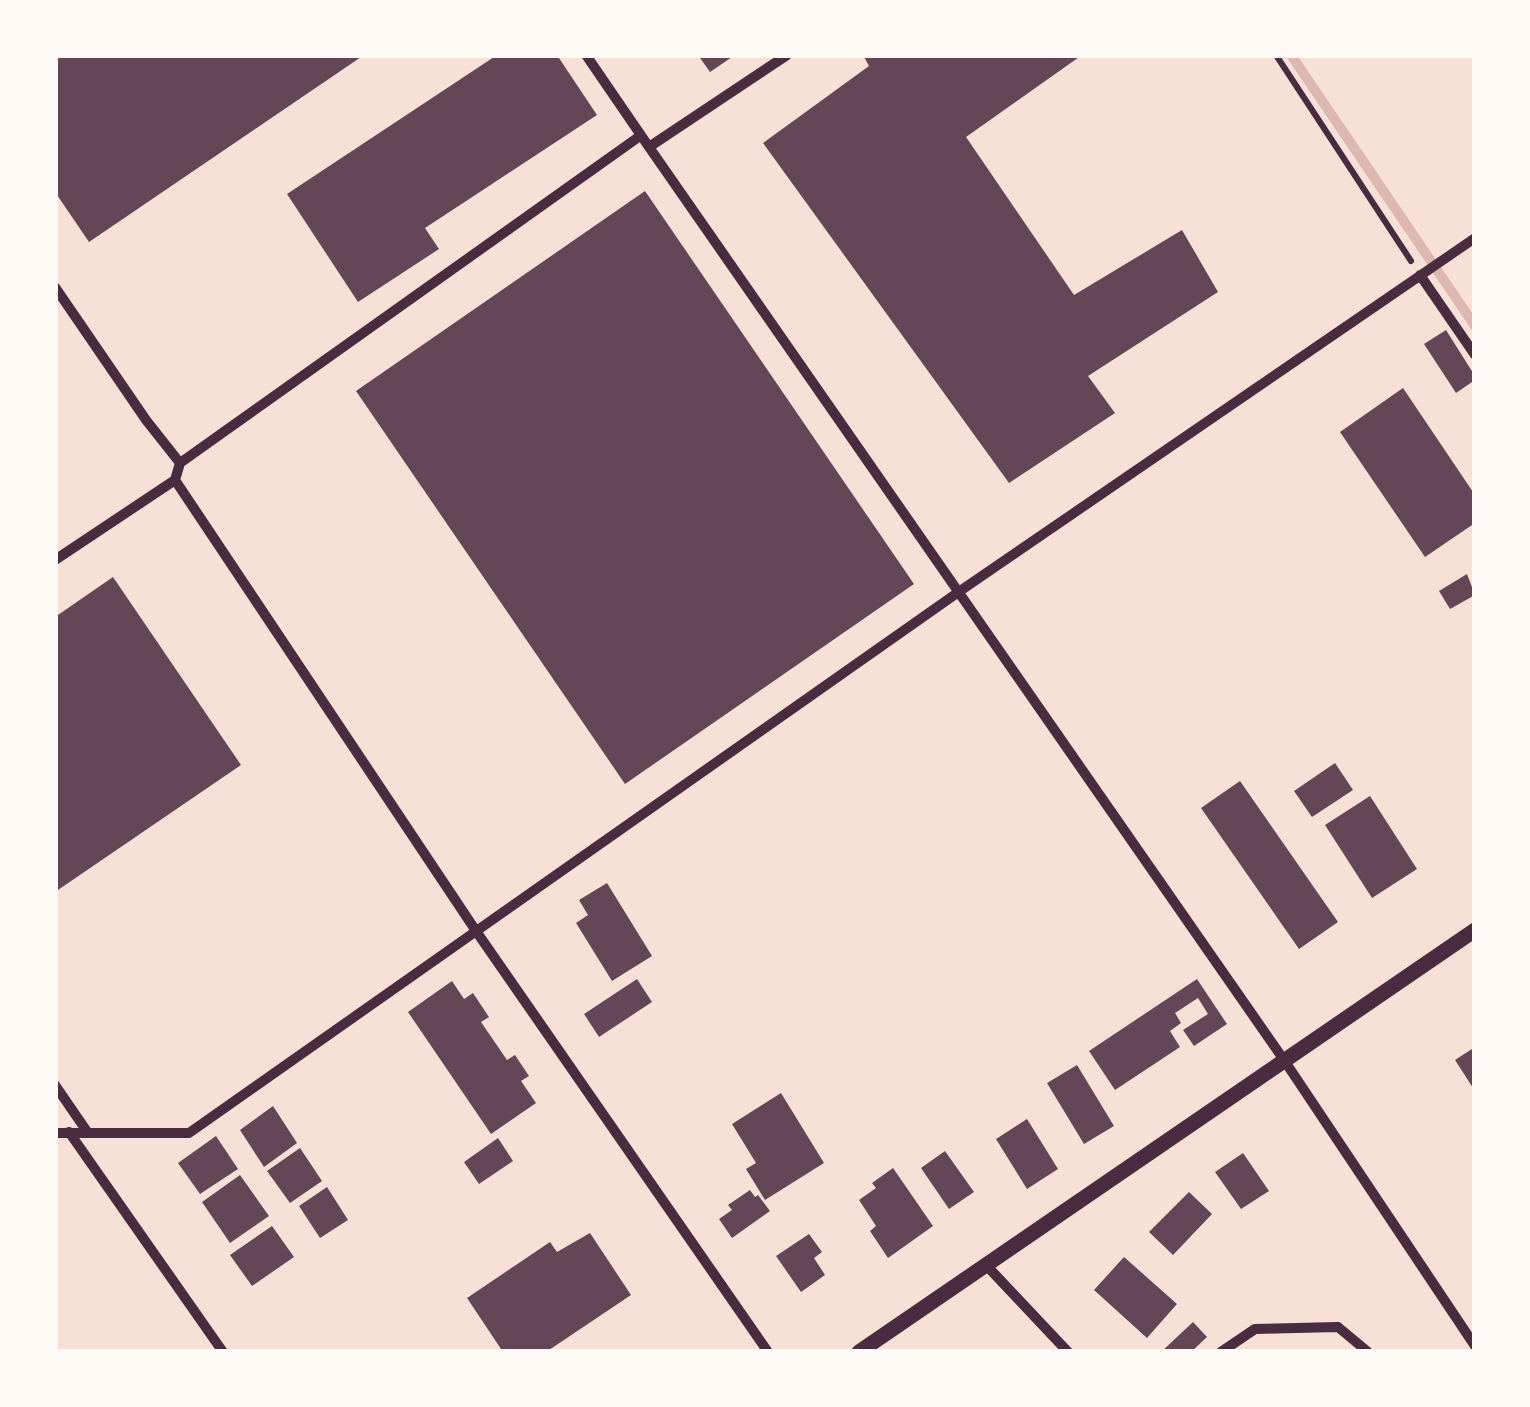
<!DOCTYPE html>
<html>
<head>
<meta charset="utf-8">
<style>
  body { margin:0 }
  #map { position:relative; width:1530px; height:1407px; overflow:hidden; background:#f7e1d7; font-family:Rubik,sans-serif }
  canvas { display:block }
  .frame { position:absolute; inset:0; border:58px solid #fffaf5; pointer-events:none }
</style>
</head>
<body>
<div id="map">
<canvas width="1530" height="1407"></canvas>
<div class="frame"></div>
</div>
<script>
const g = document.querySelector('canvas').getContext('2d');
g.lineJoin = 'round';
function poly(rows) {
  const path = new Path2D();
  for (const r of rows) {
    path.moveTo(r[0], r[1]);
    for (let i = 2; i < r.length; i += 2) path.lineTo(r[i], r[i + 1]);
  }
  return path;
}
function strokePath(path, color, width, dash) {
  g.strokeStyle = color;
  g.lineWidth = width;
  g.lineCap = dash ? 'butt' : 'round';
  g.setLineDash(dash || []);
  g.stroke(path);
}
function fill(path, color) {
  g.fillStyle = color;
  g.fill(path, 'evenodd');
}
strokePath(poly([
  [1291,55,1475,326]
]), '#dcb8b0', 10);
fill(poly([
  [55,55,364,55,89,242,55,192],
  [497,55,557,55,597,115,425,228,439,249,358,302,287,194],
  [698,55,735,55,710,72],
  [863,55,1082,55,966,137,1074,295,1182,230,1218,292,1088,376,1115,413,1009,483,763,143,869,66],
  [645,191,914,584,625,784,356,391],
  [1446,330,1475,376,1475,380,1456,393,1424,344],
  [1403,388,1475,495,1475,523,1425,557,1340,432],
  [1467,574,1475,595,1450,609,1439,591],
  [113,577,241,765,55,892,55,617],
  [1335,763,1353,790,1312,817,1294,791],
  [1240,781,1338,922,1299,949,1201,808],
  [1370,796,1417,869,1372,898,1325,825],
  [607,883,652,956,612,981,576,923,588,915,579,900],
  [637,979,652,1002,599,1037,584,1014],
  [1197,979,1227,1024,1194,1046,1183,1030,1208,1014,1198,998,1175,1013,1181,1023,1170,1031,1180,1047,1115,1090,1089,1051],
  [452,981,464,999,473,993,489,1017,481,1022,507,1060,515,1055,529,1076,521,1081,536,1103,491,1134,408,1012],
  [1475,1047,1475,1091,1455,1060],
  [1077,1065,1114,1126,1084,1144,1047,1083],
  [781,1093,824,1163,765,1200,746,1169,756,1163,732,1124],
  [273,1106,297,1143,264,1167,240,1130],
  [1027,1119,1058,1169,1027,1189,996,1139],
  [216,1136,238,1169,200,1194,178,1163],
  [498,1138,513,1161,479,1184,464,1162],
  [300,1148,322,1181,290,1203,267,1171],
  [945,1151,974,1192,949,1209,921,1168],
  [1243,1153,1269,1191,1241,1209,1215,1172],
  [893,1168,933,1226,888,1258,870,1231,876,1226,859,1200,876,1188,872,1183],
  [240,1175,269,1216,230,1243,202,1202],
  [327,1187,348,1220,320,1238,299,1206],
  [750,1190,755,1197,758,1195,770,1211,732,1238,719,1219,732,1210,728,1205],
  [1189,1192,1212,1214,1173,1255,1149,1232],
  [272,1226,294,1257,252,1286,230,1255],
  [590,1233,631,1295,546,1352,503,1352,467,1298,550,1242,557,1252],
  [809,1234,822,1252,814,1258,825,1275,801,1292,776,1256],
  [1124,1257,1177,1304,1147,1338,1094,1290],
  [1193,1322,1207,1337,1191,1352,1161,1352]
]), '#644757');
strokePath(poly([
  [1276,55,1411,261]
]), '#4a2c40', 6);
strokePath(poly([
  [586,55,649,147,787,55],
  [649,147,1284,1060,1475,1346],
  [1420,275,1475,355],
  [55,287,146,420,180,463],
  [175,480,476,931,768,1352],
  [55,560,175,480,180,463,640,136],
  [55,1085,88,1133],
  [69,1132,223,1352],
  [55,1133,189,1133,960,591,1475,238],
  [986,1265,1068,1352],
  [1221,1352,1255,1329,1338,1327,1368,1352]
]), '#4a2c40', 10);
strokePath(poly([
  [859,1352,1475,930]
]), '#4a2c40', 15);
</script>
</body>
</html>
